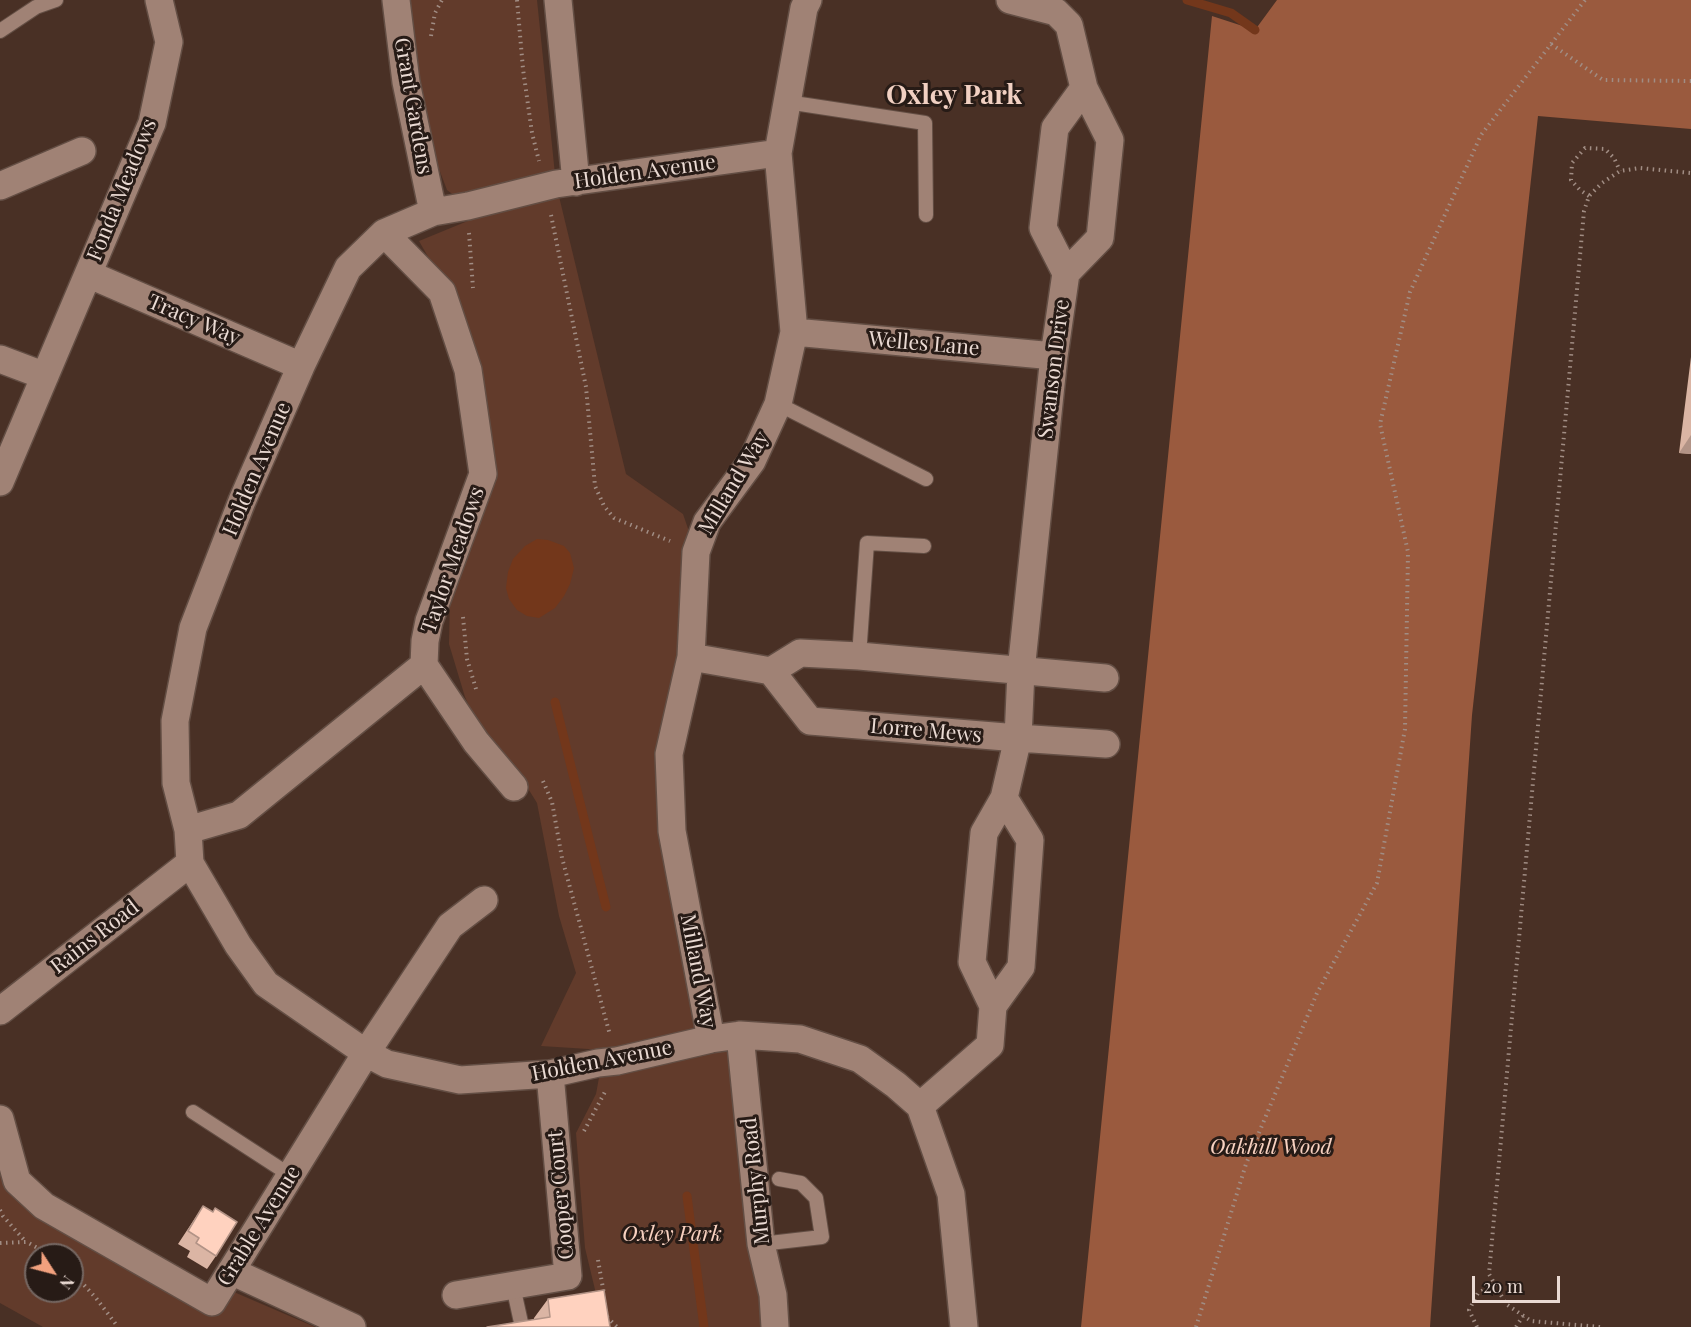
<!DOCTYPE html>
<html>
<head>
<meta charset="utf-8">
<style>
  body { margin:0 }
  #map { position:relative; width:1691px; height:1327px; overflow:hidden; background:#493025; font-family:"Playfair Display",serif }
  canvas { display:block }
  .north { position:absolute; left:24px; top:1243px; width:60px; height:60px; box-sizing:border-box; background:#271b16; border:2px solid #756762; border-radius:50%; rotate:126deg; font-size:16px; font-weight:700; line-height:24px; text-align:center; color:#eadad3 }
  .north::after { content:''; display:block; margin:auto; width:21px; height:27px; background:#f2a17e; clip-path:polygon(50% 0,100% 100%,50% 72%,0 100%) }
  .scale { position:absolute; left:1472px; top:1276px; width:88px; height:27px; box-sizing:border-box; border:3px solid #eadad3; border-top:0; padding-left:8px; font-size:18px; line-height:21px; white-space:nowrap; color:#eadad3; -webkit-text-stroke:4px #271b16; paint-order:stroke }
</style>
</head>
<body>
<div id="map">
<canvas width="1691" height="1327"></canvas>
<div class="north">N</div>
<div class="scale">20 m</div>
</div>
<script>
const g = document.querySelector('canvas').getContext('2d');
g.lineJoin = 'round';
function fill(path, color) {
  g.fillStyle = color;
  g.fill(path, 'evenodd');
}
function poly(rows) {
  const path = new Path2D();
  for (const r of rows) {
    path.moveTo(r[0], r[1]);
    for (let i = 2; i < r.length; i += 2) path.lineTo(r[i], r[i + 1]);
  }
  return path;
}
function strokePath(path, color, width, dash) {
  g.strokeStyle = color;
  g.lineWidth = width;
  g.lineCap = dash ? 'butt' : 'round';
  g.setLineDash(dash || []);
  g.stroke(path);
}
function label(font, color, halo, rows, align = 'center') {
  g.font = font + ' "Playfair Display",serif';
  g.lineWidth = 6;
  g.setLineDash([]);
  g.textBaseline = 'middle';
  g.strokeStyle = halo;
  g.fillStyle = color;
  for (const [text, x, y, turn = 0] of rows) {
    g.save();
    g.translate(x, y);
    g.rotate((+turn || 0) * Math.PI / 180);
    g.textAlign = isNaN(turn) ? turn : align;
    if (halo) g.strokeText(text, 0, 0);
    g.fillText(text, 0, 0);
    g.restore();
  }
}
fill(poly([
  [396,0,537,0,556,184,626,474,683,514,696,552,669,754,711,1039,740,1035,775,1327,604,1327,585,1248,576,1133,596,1094,604,1050,541,1046,576,973,559,916,537,803,524,782,485,741,465,697,449,644,450,600,484,494,463,318,419,241,553,186,468,206,447,190,406,82],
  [0,1118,17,1181,197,1291,227,1289,315,1327,43,1327,0,1303],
  [36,1255,72,1255,72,1291,36,1291]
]), '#623b2b');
fill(poly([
  [1277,0,1691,0,1691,129,1538,116,1472,715,1430,1327,1081,1327,1212,16,1255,30]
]), '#9a5a3e');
fill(poly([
  [537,539,548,540,564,546,570,553,574,568,570,584,564,596,555,608,539,618,527,616,517,610,509,599,506,588,508,572,513,559,525,546]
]), '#73371b');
strokePath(poly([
  [1187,0,1231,13,1255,30],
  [555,702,606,907],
  [687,1196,704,1327]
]), '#73371b', 9);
const lane = poly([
  [0,31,36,7,56,0],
  [787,102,925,123,926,215],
  [778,404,926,479],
  [859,656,867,543,924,546],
  [193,1112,290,1175],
  [761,1244,822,1237,816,1198,801,1183,779,1179],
  [513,1286,522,1327]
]);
const street = poly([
  [396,0,406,82,433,212],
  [558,0,576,182],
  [778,153,556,184,468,206,433,212,384,233,348,268,301,366,242,501,193,628,175,721,176,783,188,830,190,863,238,945,266,984,366,1053,387,1064,460,1080,550,1074,598,1063,617,1061,711,1039,740,1035,800,1039,860,1059,896,1085,920,1106,951,1194,964,1327],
  [0,186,82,151],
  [384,233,442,292,468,370,483,474,429,621,425,641,424,665,476,742,514,787],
  [1066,273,1043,228,1055,128,1084,88],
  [88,274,301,366],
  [794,332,1054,356],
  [0,359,45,376],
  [0,482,152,123,169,42,159,0],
  [691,657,771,671,800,653,859,656,1105,678],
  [771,671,810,721,1018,738,1106,744],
  [188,830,239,815,424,665],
  [993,1006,972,962,984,833,1004,798],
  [0,1011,190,863],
  [740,1035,761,1244,773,1295,775,1327],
  [711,1039,672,831,669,754,691,657,696,552,707,522,752,461,778,404,794,332,778,153,804,8,808,0],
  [920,1106,990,1045,993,1006,1021,967,1030,840,1004,798,1018,738,1021,671,1054,356,1066,273,1100,238,1110,140,1084,88,1069,25,1056,12,1010,0],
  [0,1119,17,1181,44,1206,212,1302,366,1053,450,926,484,900],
  [231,1271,352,1327],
  [456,1295,568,1276,550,1074]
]);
strokePath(lane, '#634e44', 16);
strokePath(street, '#634e44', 30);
strokePath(poly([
  [517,0,523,69,532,133,539,161],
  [431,36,435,13,442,0],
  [1551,44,1603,80,1691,81],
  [1589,196,1580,190,1571,180,1572,163,1585,148,1605,149,1614,158,1620,171],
  [551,215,586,387,595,486,604,506,614,518,670,541],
  [469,233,473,288],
  [463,617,467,659,476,689],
  [543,781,552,802,562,858,610,1035],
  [584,1131,606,1090],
  [0,1210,3,1216,26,1242],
  [0,1243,27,1242,50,1255],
  [598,1260,604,1294],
  [72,1272,96,1298,118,1327],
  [607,1317,617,1327],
  [1196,1327,1246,1164,1317,993,1377,883,1405,729,1408,552,1380,424,1410,292,1481,135,1585,0],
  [1477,1327,1469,1310,1478,1293,1495,1284],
  [1516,1327,1523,1316],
  [1600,1327,1531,1321,1506,1304,1489,1274,1584,211,1589,196,1602,183,1620,171,1640,168,1691,173]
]), '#a18d84', 4, [1.5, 4.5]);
strokePath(lane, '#a08275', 14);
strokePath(street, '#a08275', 27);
fill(poly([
  [1691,357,1691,454,1679,453],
  [203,1206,216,1256,207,1269,187,1257,190,1251,178,1244],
  [548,1299,610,1327,534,1320,534,1318]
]), '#dbb5a4');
fill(poly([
  [1691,435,1691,454,1679,453]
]), '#b29386');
const building = poly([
  [203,1206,213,1212,215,1208,237,1222,216,1256,196,1243,199,1238,188,1231,203,1206],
  [604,1290,610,1327,487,1327,550,1317,548,1299,604,1290]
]);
fill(building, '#ffd2bf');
strokePath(building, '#b29386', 1.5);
label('21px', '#eadad3', '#271b16', [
  ["Grant Gardens",413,106,80],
  ["Holden Avenue",645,172,-8],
  ["Fonda Meadows",122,190,-68],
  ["Tracy Way",194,320,23],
  ["Welles Lane",924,344,5],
  ["Swanson Drive",1054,369,-83],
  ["Holden Avenue",257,469,-67],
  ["Milland Way",734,483,-59],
  ["Taylor Meadows",453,560,-71],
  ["Lorre Mews",926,731,5],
  ["Rains Road",95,937,-38],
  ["Milland Way",698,971,79],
  ["Holden Avenue",602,1061,-11],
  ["Murphy Road",756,1181,-96],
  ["Cooper Court",561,1195,-95],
  ["Grable Avenue",259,1226,-58]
]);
label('italic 21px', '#f8d1c0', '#271b16', [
  ["Oakhill Wood",1271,1147],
  ["Oxley Park",672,1234]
]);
label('bold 27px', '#f1d0c2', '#271b16', [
  ["Oxley Park",954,96]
]);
</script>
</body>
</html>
